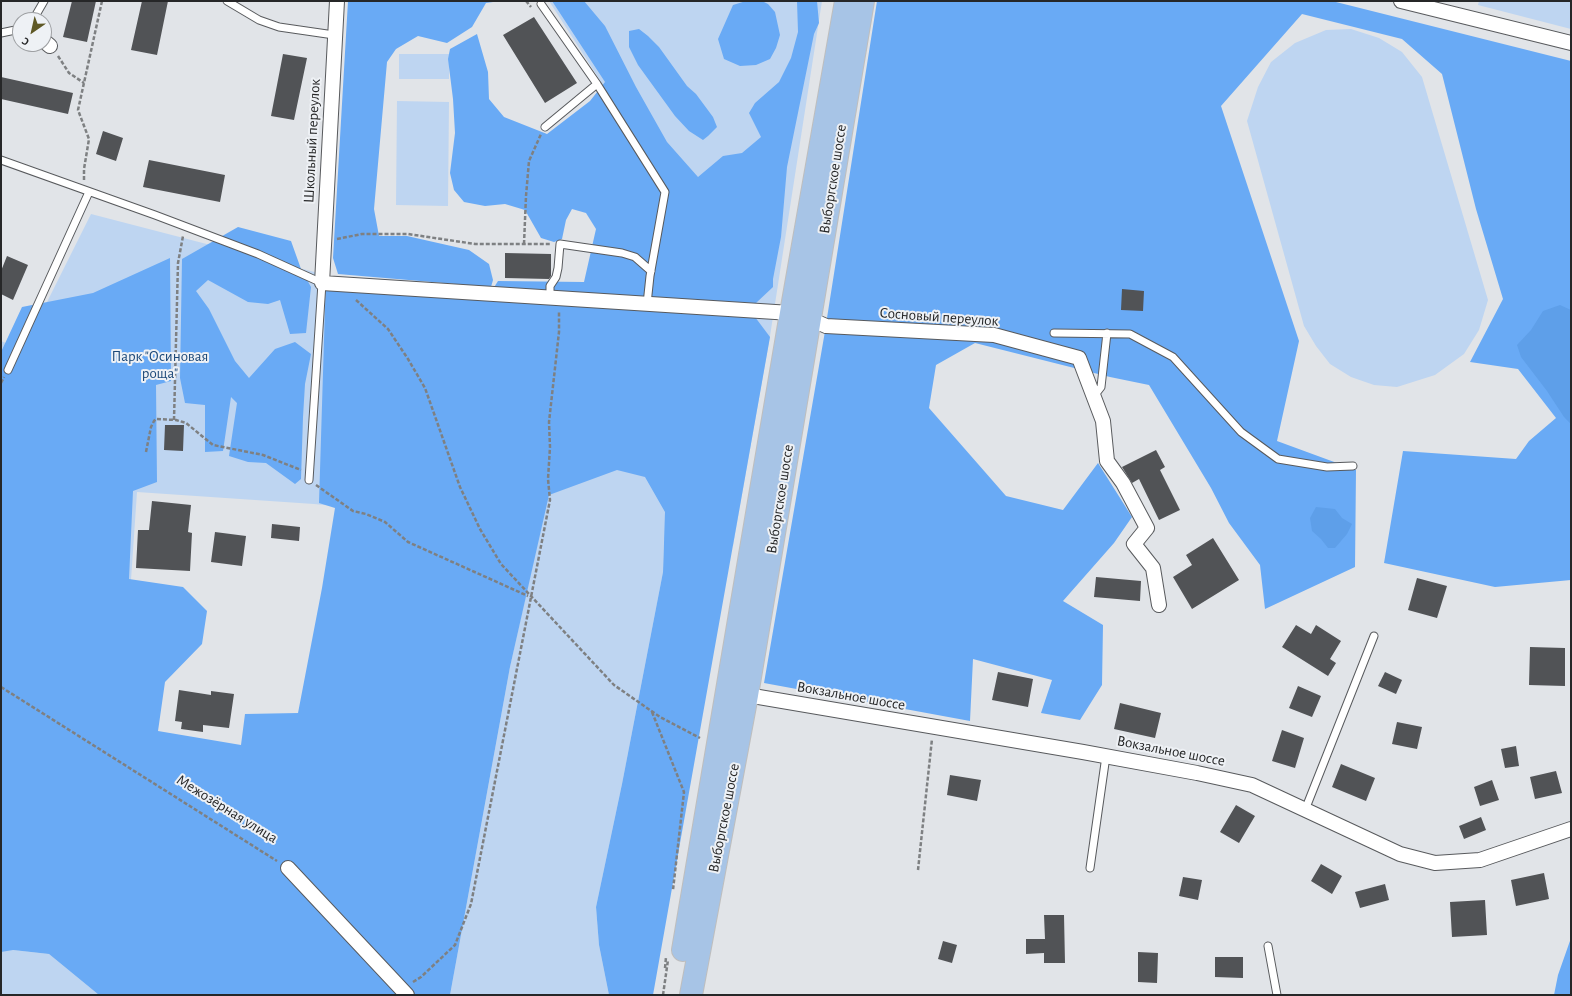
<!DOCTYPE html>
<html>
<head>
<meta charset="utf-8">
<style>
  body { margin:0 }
  #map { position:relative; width:1572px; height:996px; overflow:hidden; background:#e1e4e8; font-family:"Alegreya Sans",sans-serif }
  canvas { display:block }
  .frame { position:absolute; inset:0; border:2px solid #262728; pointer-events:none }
  .north { position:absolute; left:12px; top:12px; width:40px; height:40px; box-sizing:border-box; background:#eef1f5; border:1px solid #9ea0a3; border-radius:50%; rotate:214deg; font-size:11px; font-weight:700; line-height:16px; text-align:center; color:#262728 }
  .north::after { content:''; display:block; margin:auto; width:14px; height:18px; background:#5e5825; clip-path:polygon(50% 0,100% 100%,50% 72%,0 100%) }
</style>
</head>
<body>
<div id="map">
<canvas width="1572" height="996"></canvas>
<div class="frame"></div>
<div class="north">С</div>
</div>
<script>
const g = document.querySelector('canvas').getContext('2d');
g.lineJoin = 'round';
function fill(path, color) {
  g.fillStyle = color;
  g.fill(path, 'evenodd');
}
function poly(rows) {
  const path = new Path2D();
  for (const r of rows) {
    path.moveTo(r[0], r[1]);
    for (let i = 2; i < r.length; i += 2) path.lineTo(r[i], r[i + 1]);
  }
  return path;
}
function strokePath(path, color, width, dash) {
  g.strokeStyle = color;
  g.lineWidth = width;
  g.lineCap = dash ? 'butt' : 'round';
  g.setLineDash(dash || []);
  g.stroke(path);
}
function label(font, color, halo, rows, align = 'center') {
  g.font = font + ' "Alegreya Sans",sans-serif';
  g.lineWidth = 4;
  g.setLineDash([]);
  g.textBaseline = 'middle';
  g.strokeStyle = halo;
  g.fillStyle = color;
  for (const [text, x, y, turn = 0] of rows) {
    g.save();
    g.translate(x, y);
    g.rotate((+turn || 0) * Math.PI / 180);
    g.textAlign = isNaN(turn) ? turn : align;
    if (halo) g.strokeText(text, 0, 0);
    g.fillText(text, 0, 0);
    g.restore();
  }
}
fill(poly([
  [549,1,822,1,770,336,733,546,664,539,663,572,622,784,596,907,599,945,609,995,450,995,510,667,541,527,314,504,137,492,119,755,13,950,49,954,99,995,1,995,1,341,23,350,91,214,326,275,347,289,657,310,672,192],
  [1479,1,1571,1,1571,29,1478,5],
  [1351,29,1379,38,1402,52,1422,77,1488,300,1479,330,1464,354,1435,375,1397,387,1374,385,1351,377,1330,364,1316,346,1304,326,1247,121,1258,87,1271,62,1295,43,1326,30],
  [399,54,449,54,449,79,399,79],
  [397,101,449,102,448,206,396,205]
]), '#bed5f1');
fill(poly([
  [348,1,500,1,486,3,472,27,447,43,418,36,396,49,387,62,374,209,379,236,407,236,469,250,489,264,493,280,491,287,338,274,333,258],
  [552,1,584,1,605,26,636,87,667,142,698,177,723,156,742,153,761,137,749,113,755,103,779,82,791,58,798,32,797,1,817,1,819,23,814,34,787,167,781,237,773,279,773,287,756,303,493,289,498,281,584,282,596,229,586,213,572,209,566,220,562,239,554,242,541,238,525,210,505,204,485,206,464,202,454,190,450,173,455,133,453,99,448,59,450,49,477,34,488,72,489,99,504,117,547,134,590,101,605,82],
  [746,1,762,1,768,4,775,12,780,35,776,48,770,59,756,65,740,66,724,59,718,39,733,5],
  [877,1,1332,1,1571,61,1571,580,1495,587,1384,563,1403,451,1516,459,1529,441,1556,418,1518,369,1470,362,1503,299,1476,209,1442,74,1402,39,1302,14,1221,106,1299,341,1277,441,1356,470,1355,567,1265,609,1260,565,1229,523,1211,488,1149,385,1110,377,975,343,936,365,929,408,1006,496,1063,510,1098,463,1132,517,1114,543,1063,601,1103,625,1102,685,1080,720,1041,713,1052,680,973,659,970,721,764,683,824,337],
  [639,29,648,36,659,47,687,86,696,94,713,117,717,127,708,136,703,140,689,131,675,116,638,65,629,47,629,31],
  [238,227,291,241,301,269,311,287,306,333,290,334,280,300,268,304,248,302,208,280,196,291,209,309,235,361,249,378,275,349,295,342,311,354,305,384,303,417,301,479,295,484,266,463,248,462,229,456,237,403,231,397,223,451,205,452,205,405,185,403,180,378,182,259],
  [170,258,171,381,156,385,157,482,133,491,129,579,183,587,207,611,202,644,165,682,158,731,241,745,245,714,298,713,322,588,335,508,319,503,326,275,347,289,755,317,770,337,653,995,609,995,599,945,596,907,622,784,663,572,665,512,645,477,617,470,549,495,510,667,450,995,99,995,49,954,13,950,1,952,1,352,22,307,93,293],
  [1571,938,1571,995,1554,995,1558,975]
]), '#69aaf5');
fill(poly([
  [1560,305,1571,310,1571,424,1564,417,1547,391,1521,357,1517,345,1531,330,1543,311],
  [1316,507,1335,509,1342,518,1352,524,1347,534,1335,548,1328,548,1321,539,1312,531,1310,518]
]), '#5e9fe9');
fill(poly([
  [72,1,96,1,87,42,63,37],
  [142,1,168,1,157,55,131,50],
  [534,17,577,83,545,103,503,35],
  [283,54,307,58,294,120,271,116],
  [1,77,73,93,68,114,1,99],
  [103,131,123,138,116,161,96,154],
  [149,160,225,175,220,202,143,187],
  [505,253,551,254,551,276,549,279,505,278],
  [7,256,28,265,13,300,1,294,1,271],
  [1122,289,1144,291,1143,311,1121,310],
  [165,425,184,425,183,451,164,450],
  [1156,450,1165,467,1160,470,1180,510,1159,520,1139,479,1132,483,1122,467],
  [152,501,191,505,188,532,192,533,190,571,136,568,138,530,149,530],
  [272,524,300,527,299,541,271,538],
  [215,532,246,536,242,566,211,562],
  [1213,538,1239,580,1192,609,1173,577,1192,565,1186,555],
  [1096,577,1141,581,1140,601,1094,597],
  [1417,578,1447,586,1437,618,1408,610],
  [1296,625,1311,634,1316,625,1341,641,1330,659,1336,663,1328,676,1282,647],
  [1530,647,1565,648,1565,686,1529,685],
  [998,672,1033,679,1028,707,992,700],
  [1385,672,1402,680,1396,694,1378,686],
  [1298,686,1321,696,1312,717,1289,708],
  [179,690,211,695,211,691,234,694,229,728,203,725,203,732,181,729,182,722,175,721],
  [1120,703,1161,713,1155,738,1114,729],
  [1397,722,1422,727,1417,749,1392,744],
  [1282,730,1304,738,1295,768,1272,761],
  [1516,746,1519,766,1505,768,1501,749],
  [1341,764,1375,778,1366,801,1332,787],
  [1556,771,1562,793,1535,799,1530,777],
  [950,775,981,780,977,801,947,795],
  [1492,780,1499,800,1480,806,1474,787],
  [1236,805,1255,816,1239,843,1220,832],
  [1481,817,1486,830,1464,839,1459,826],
  [1321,864,1342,876,1332,894,1311,881],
  [1544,873,1549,899,1516,906,1511,880],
  [1183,877,1202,880,1198,900,1179,896],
  [1385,884,1389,900,1360,908,1355,892],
  [1485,900,1487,935,1452,937,1450,902],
  [1044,915,1064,915,1065,963,1044,963,1044,953,1026,954,1026,939,1045,939],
  [943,941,957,945,952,963,938,959],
  [1138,952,1158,953,1157,983,1138,982],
  [1215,957,1243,957,1243,978,1215,977]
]), '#515356');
const lane = poly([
  [227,1,259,20,279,27,334,35],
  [541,4,597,84,665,192,650,276,647,304],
  [33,20,44,1],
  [1,33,20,29],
  [545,127,597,84],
  [1,160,155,215,258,254,322,283,309,480],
  [550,298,550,286,556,277,558,268,560,244,622,253,635,257,651,271],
  [1054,333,1130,334,1173,357,1241,432,1278,459,1327,467,1353,466],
  [8,370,89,192],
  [1094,396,1101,387,1107,333],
  [1305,810,1374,636],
  [1090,868,1106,756],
  [1268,946,1277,995]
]);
const street = poly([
  [337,1,322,283,791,313],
  [1401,1,1571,43],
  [44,41,50,46],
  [810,319,826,326,994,335,1079,358,1103,421,1107,461,1123,483,1147,528,1134,544,1153,568,1159,605],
  [747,695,1083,752,1197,773,1252,785,1400,854,1435,863,1480,860,1571,829],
  [288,868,407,995]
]);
const primary = poly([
  [683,950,791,313,846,1],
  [691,995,747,695,863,1]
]);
strokePath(lane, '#585a5d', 9);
strokePath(street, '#585a5d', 16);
strokePath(primary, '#bebebe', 24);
strokePath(poly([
  [526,1,531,7],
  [58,56,69,73,84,83],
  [84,180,84,169,89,139,78,110,102,1],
  [337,239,362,234,408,234,475,244,551,244],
  [524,244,526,196,529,161,541,134],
  [356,300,388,329,408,359,425,388,460,487,480,529,501,564,614,685,660,717,700,738],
  [1,383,4,377],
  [174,420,178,263,183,236],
  [146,452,151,427,154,421,156,419,176,420,186,423,213,445,263,455,301,470],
  [316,485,353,511,366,514,385,522,408,542,528,596],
  [1,687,277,861],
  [652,712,684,792,673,890],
  [918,870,932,739],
  [665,968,666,957],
  [413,982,421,977,455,945,471,904,550,500,548,479,550,447,549,422,559,332,559,312],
  [663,995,668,960]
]), '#7e8082', 2.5, [4, 2]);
strokePath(lane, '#fff', 7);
strokePath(street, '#fff', 14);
strokePath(primary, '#a7c4e6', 22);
label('15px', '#262728', '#eef1f5', [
  ["Школьный переулок",312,141,-87],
  ["Выборгское шоссе",833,179,-81],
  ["Сосновый переулок",939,317,4],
  ["Выборгское шоссе",780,499,-81],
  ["Вокзальное шоссе",851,696,10],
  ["Вокзальное шоссе",1171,751,11],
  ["Межозёрная улица",227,809,32],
  ["Выборгское шоссе",724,818,-79]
]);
label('15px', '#1b4878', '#eef1f5', [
  ["Парк \"Осиновая",160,356],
  ["роща\"",160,373]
]);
</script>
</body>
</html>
